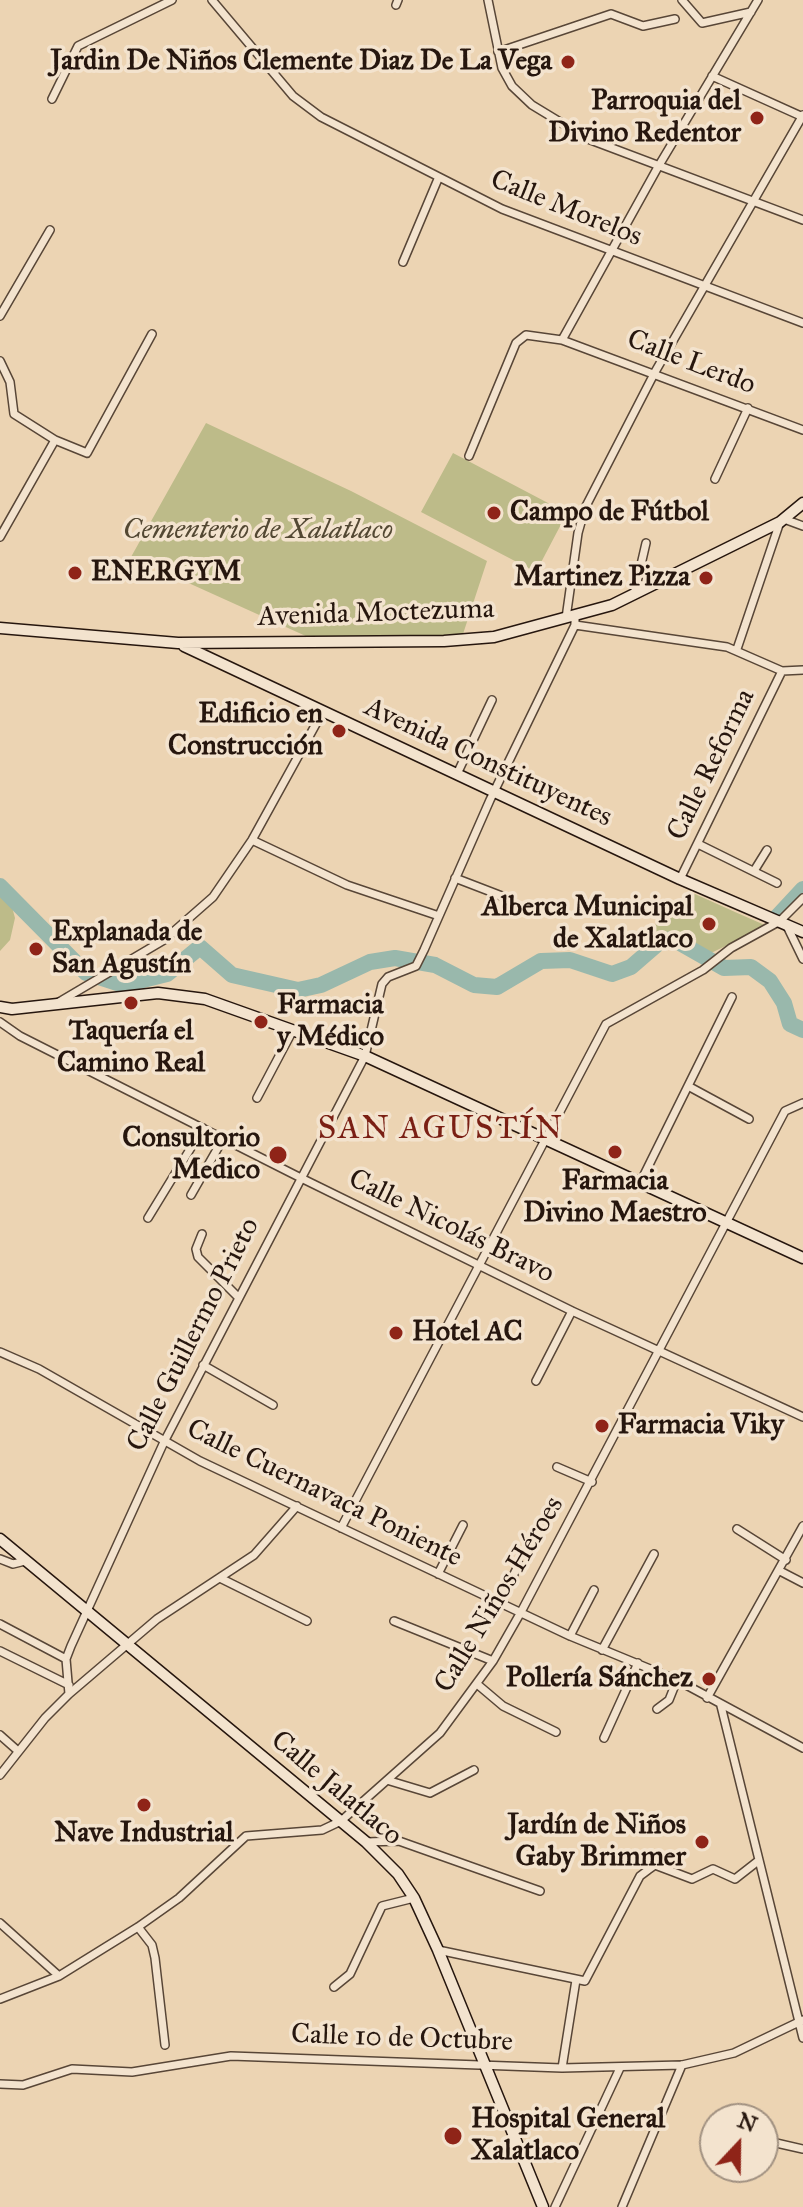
<!DOCTYPE html>
<html>
<head>
<meta charset="utf-8">
<style>
  body { margin:0 }
  #map { position:relative; width:803px; height:2207px; overflow:hidden; background:#ecd4b3; font-family:"IM FELL Great Primer",serif }
  canvas { display:block }
  .north { position:absolute; left:699px; top:2103px; width:80px; height:80px; box-sizing:border-box; background:#f3e3ce; border:2px solid #a19181; border-radius:50%; rotate:22deg; font-size:22px; font-weight:700; line-height:32px; text-align:center; color:#26160e }
  .north::after { content:''; display:block; margin:auto; width:28px; height:36px; background:#8f2418; clip-path:polygon(50% 0,100% 100%,50% 72%,0 100%) }
</style>
</head>
<body>
<div id="map">
<canvas width="803" height="2207"></canvas>
<div class="north">N</div>
</div>
<script>
const g = document.querySelector('canvas').getContext('2d');
g.lineJoin = 'round';
function fill(path, color) {
  g.fillStyle = color;
  g.fill(path, 'evenodd');
}
function poly(rows) {
  const path = new Path2D();
  for (const r of rows) {
    path.moveTo(r[0], r[1]);
    for (let i = 2; i < r.length; i += 2) path.lineTo(r[i], r[i + 1]);
  }
  return path;
}
function strokePath(path, color, width, dash) {
  g.strokeStyle = color;
  g.lineWidth = width;
  g.lineCap = dash ? 'butt' : 'round';
  g.setLineDash(dash || []);
  g.stroke(path);
}
function label(font, color, halo, rows, align = 'center') {
  g.font = font + ' "IM FELL Great Primer",serif';
  g.lineWidth = 7;
  g.setLineDash([]);
  g.textBaseline = 'middle';
  g.strokeStyle = halo;
  g.fillStyle = color;
  for (const [text, x, y, turn = 0] of rows) {
    g.save();
    g.translate(x, y);
    g.rotate((+turn || 0) * Math.PI / 180);
    g.textAlign = isNaN(turn) ? turn : align;
    if (halo) g.strokeText(text, 0, 0);
    g.fillText(text, 0, 0);
    g.restore();
  }
}
fill(poly([
  [206,423,351,491,487,561,463,634,319,642,131,557],
  [453,453,567,513,536,572,421,512],
  [0,893,12,907,15,918,10,940,0,951],
  [695,894,735,912,767,926,711,953,680,934,664,932,652,937,659,912]
]), '#bdbb89');
strokePath(poly([
  [0,886,86,973,123,985,167,974,200,947,232,975,298,990,321,985,370,962,395,958,435,965,474,985,497,987,541,961,570,960,612,974,631,967,661,941,673,939,724,968,751,967,770,981,784,1003,790,1024,803,1030],
  [777,917,803,889]
]), '#99b8ac', 16);
const minor = poly([
  [212,0,293,96,321,117,502,209,803,323],
  [488,0,502,68,512,86,532,105,588,139,803,220],
  [682,0,702,23,751,12],
  [396,5,398,0],
  [498,52,611,14,643,26,675,19],
  [712,76,803,117],
  [52,99,78,46,172,0],
  [403,262,438,179],
  [0,316,50,230],
  [562,340,658,167,758,0],
  [0,361,10,382,14,414,55,440,87,453,152,334],
  [469,456,516,343,526,335,562,340,803,430],
  [715,479,748,408],
  [784,519,803,526],
  [0,537,55,440],
  [634,595,646,543],
  [566,618,578,533,585,508,655,372,803,115],
  [575,625,727,647,782,671,803,670],
  [737,649,780,522],
  [457,774,492,700],
  [252,840,347,885,439,916],
  [698,844,777,883],
  [754,871,767,850],
  [455,878,507,898],
  [680,879,782,671],
  [787,926,803,959],
  [59,1002,164,940,213,897,252,840,322,713],
  [0,1022,20,1036,299,1177,572,1311,803,1417],
  [688,1086,749,1119],
  [257,1098,293,1030],
  [641,1181,732,997],
  [191,1195,223,1139],
  [148,1218,203,1128],
  [202,1234,196,1249,198,1257,237,1296],
  [0,1352,39,1369,200,1461,570,1636,677,1680,803,1748],
  [203,1365,273,1405],
  [536,1381,572,1311],
  [557,1467,592,1482],
  [341,1528,606,1024,703,970,731,948,780,921,803,898],
  [737,1529,786,1560],
  [0,1559,13,1564,25,1561],
  [780,1571,803,1583],
  [438,1574,463,1525],
  [222,1579,307,1621],
  [500,1602,519,1564],
  [394,1621,493,1661],
  [0,1624,66,1659],
  [570,1636,594,1590],
  [602,1650,654,1554],
  [0,1651,69,1685],
  [477,1684,503,1706,556,1732],
  [69,1694,66,1659,71,1646,164,1442,365,1056,382,984,388,977,416,966,424,950,490,800,575,625,575,617],
  [707,1698,803,1526],
  [721,1706,803,2038],
  [657,1709,669,1700,677,1680],
  [0,1735,18,1751],
  [604,1738,638,1663],
  [0,1775,45,1718,69,1694,157,1619,254,1555,297,1506],
  [390,1781,430,1793,474,1770],
  [366,1842,399,1841,540,1891],
  [0,1923,59,1976],
  [138,1927,152,1945,155,1958,165,2045],
  [438,1950,585,1981,640,1876,648,1870,655,1865,692,1879,713,1869,735,1879,758,1861],
  [334,1987,350,1974,382,1906,414,1898],
  [0,1999,59,1976,138,1927,179,1898,246,1836,322,1830,341,1821,440,1733,493,1661,521,1612,785,1111,803,1103],
  [562,2068,576,1980],
  [0,2084,23,2085,72,2069,132,2072,231,2056,562,2068,682,2065,734,2053,803,2020],
  [763,2140,803,2149],
  [555,2207,620,2068],
  [622,2207,682,2065]
]);
const secondary = poly([
  [0,628,178,643,444,641,494,637,612,605,780,522,803,503],
  [184,646,680,879,803,932],
  [0,1007,12,1009,158,993,205,999,365,1056,803,1258],
  [0,1539,366,1842,398,1874,414,1898,438,1950,543,2207]
]);
strokePath(minor, '#584637', 10);
strokePath(secondary, '#26160e', 13);
strokePath(minor, '#f3e3ce', 7);
strokePath(secondary, '#f3e3ce', 10);
for (const [x, y, r, color] of [
  [568,62,8,"#8f2418"],
  [757,118,8,"#8f2418"],
  [494,513,8,"#8f2418"],
  [75,573,8,"#8f2418"],
  [706,578,8,"#8f2418"],
  [339,731,8,"#8f2418"],
  [709,924,8,"#8f2418"],
  [36,949,8,"#8f2418"],
  [131,1003,8,"#8f2418"],
  [261,1022,8,"#8f2418"],
  [615,1152,8,"#8f2418"],
  [278,1155,10,"#8f2418"],
  [396,1333,8,"#8f2418"],
  [602,1426,8,"#8f2418"],
  [709,1679,8,"#8f2418"],
  [144,1805,8,"#8f2418"],
  [702,1842,8,"#8f2418"],
  [453,2136,10,"#8f2418"]
]) {
  const dot = new Path2D();
  dot.arc(x, y, r, 0, 2 * Math.PI);
  g.fillStyle = color;
  g.fill(dot);
  strokePath(dot, '#f3e3ce', 3);
}
label('bold 28px', '#26160e', '#f3e3ce', [
  ["Jardin De Niños Clemente Diaz De La Vega",552,62],
  ["Parroquia del",741,102],
  ["Divino Redentor",741,134],
  ["Campo de Fútbol",510,513,"left"],
  ["ENERGYM",91,573,"left"],
  ["Martinez Pizza",690,578],
  ["Edificio en",323,715],
  ["Construcción",323,747],
  ["Alberca Municipal",693,908],
  ["de Xalatlaco",693,940],
  ["Explanada de",52,933,"left"],
  ["San Agustín",52,965,"left"],
  ["Farmacia",277,1006,"left"],
  ["y Médico",277,1038,"left"],
  ["Taquería el",131,1032,"center"],
  ["Camino Real",131,1064,"center"],
  ["Consultorio",260,1139],
  ["Medico",260,1171],
  ["Farmacia",615,1182,"center"],
  ["Divino Maestro",615,1214,"center"],
  ["Hotel AC",412,1333,"left"],
  ["Farmacia Viky",618,1426,"left"],
  ["Pollería Sánchez",693,1679],
  ["Jardín de Niños",686,1826],
  ["Gaby Brimmer",686,1858],
  ["Nave Industrial",144,1834,"center"],
  ["Hospital General",471,2120,"left"],
  ["Xalatlaco",471,2152,"left"]
], 'right');
label('28px', '#26160e', '#f3e3ce', [
  ["Calle Morelos",566,209,22],
  ["Calle Lerdo",691,363,21],
  ["Avenida Moctezuma",376,614,-2],
  ["Avenida Constituyentes",488,763,25],
  ["Calle Reforma",712,765,-64],
  ["Calle Nicolás Bravo",451,1227,26],
  ["Calle Guillermo Prieto",194,1335,-63],
  ["Calle Cuernavaca Poniente",324,1494,26],
  ["Calle Niños Héroes",500,1595,-59],
  ["Calle Jalatlaco",336,1789,40],
  ["Calle 10 de Octubre",402,2039,2]
]);
label('italic 28px', '#534833', '#f3e3ce', [
  ["Cementerio de Xalatlaco",258,531]
]);
g.letterSpacing = '2px';
label('32px', '#7a1f14', '#f3e3ce', [
  ["SAN AGUSTÍN",441,1130]
]);
g.letterSpacing = '0px';
</script>
</body>
</html>
